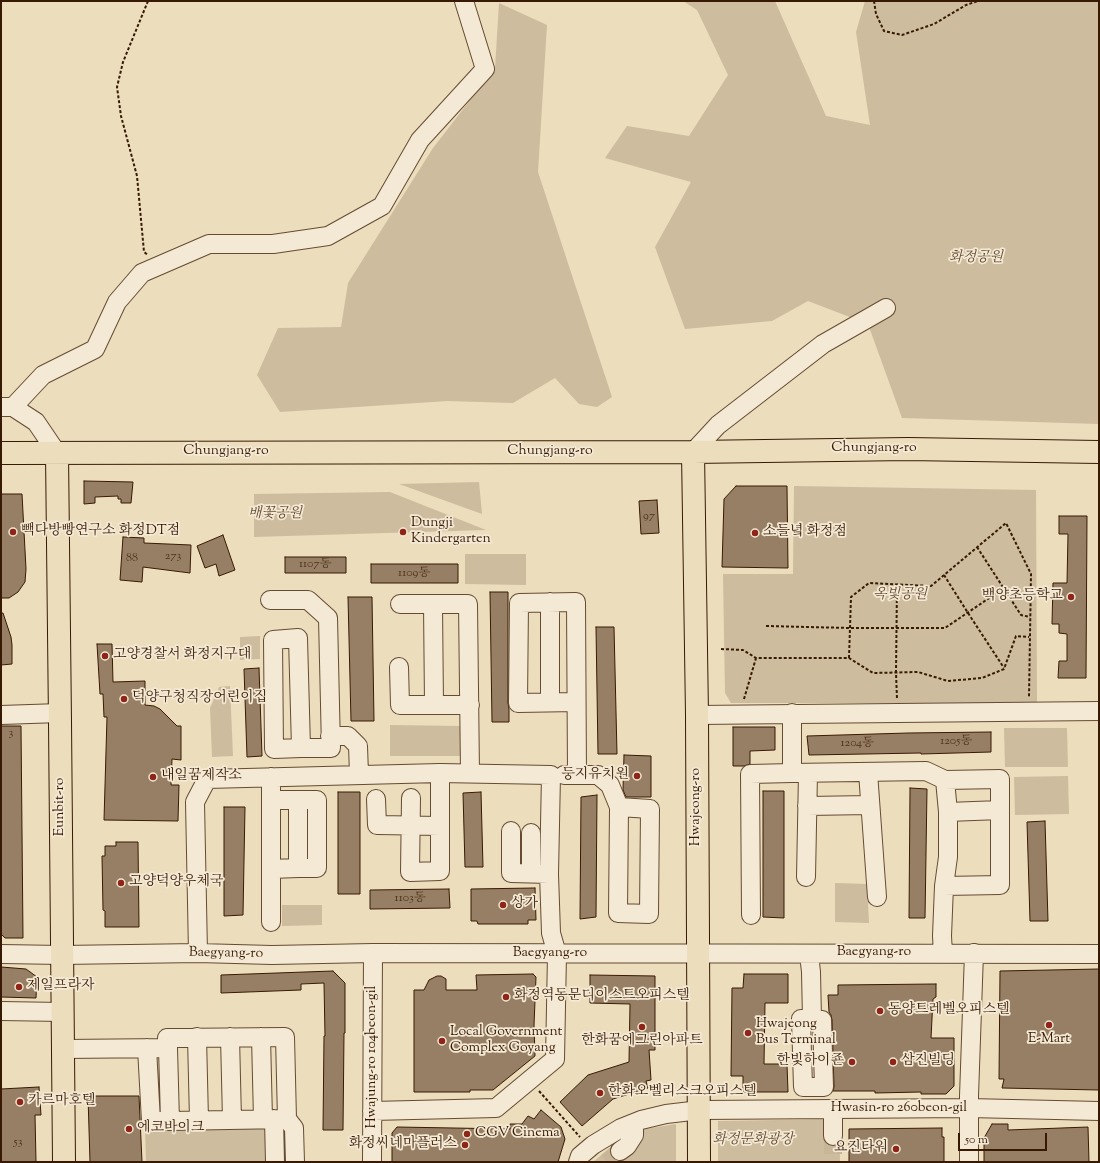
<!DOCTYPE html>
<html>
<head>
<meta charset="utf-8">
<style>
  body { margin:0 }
  #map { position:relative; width:1100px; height:1163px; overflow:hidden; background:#ecddbd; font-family:"Sorts Mill Goudy",serif }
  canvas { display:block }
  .frame { position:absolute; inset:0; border:2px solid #381a04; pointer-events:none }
  .scale { position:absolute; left:958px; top:1133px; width:89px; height:18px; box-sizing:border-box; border:2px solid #381a04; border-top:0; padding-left:5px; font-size:12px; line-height:14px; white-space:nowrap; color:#381a04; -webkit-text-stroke:3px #f3e9d4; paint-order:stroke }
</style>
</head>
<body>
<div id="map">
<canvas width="1100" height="1163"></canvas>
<div class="frame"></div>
<div class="scale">50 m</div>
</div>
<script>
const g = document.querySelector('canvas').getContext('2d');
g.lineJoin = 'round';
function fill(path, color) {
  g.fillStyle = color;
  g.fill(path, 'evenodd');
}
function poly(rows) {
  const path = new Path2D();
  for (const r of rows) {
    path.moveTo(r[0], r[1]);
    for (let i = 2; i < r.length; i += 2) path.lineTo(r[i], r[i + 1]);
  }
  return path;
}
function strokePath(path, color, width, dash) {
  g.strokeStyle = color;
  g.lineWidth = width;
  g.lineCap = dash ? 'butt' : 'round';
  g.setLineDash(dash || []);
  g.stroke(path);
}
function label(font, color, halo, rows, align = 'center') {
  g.font = font + ' "Sorts Mill Goudy","Noto Serif KR",serif';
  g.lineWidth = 3.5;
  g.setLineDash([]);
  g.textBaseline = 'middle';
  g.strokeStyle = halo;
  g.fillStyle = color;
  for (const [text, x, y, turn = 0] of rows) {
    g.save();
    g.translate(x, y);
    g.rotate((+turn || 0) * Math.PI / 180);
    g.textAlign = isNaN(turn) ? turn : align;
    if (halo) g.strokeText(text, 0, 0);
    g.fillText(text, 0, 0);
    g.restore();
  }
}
fill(poly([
  [683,1,775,1,826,116,870,125,856,32,865,1,1099,1,1099,424,902,418,868,324,808,301,772,321,685,329,655,247,691,182,605,158,627,126,689,136,728,75,697,10],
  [499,3,547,25,538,172,612,397,597,407,579,404,555,378,513,403,448,401,280,412,257,375,278,328,341,327,348,283,433,148,495,68],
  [479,482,482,514,399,484],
  [794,486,1036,490,1037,703,731,703,725,693,723,574,793,574],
  [390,492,486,530,254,537,254,494],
  [465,554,526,554,526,585,465,584],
  [260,636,260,659,240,660,240,637],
  [230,686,233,756,212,757,210,708,219,687],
  [390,725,462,726,462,756,390,756],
  [1004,728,1067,728,1068,767,1005,767],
  [1068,776,1069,814,1015,815,1014,777],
  [835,883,867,884,869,923,835,922],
  [282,905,322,905,322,925,282,926],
  [839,1119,840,1162,718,1162,718,1121],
  [676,1124,676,1162,593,1162,612,1146,645,1129],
  [265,1127,265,1162,146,1162,145,1128]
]), '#cdbc9e');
const building = poly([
  [84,481,133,482,131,503,121,503,121,499,118,499,118,496,95,497,95,503,84,504,84,481],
  [736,486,787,486,788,568,722,567,724,499,736,486],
  [1,494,22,494,26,569,25,582,18,592,9,598,1,598,1,494],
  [657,500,659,533,641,534,639,501,657,500],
  [1059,516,1087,516,1086,678,1058,678,1059,661,1067,661,1067,634,1059,633,1059,624,1052,624,1053,583,1067,583,1068,534,1059,534,1059,516],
  [223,535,235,570,219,576,216,564,205,568,197,546,223,535],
  [123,537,144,538,144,543,191,545,190,573,143,567,142,582,120,580,123,537],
  [285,557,346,557,346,573,285,573,285,557],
  [371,564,458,564,458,583,371,583,371,564],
  [490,592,508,592,508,703,509,709,509,722,492,722,490,592],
  [348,597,372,597,374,721,351,721,348,597],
  [1,613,3,613,11,637,12,645,12,664,1,665,1,613],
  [596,627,614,627,617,754,598,754,596,627],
  [97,644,112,644,113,682,145,681,145,705,154,706,160,709,177,726,181,726,181,760,172,759,171,785,179,785,178,821,104,820,107,717,104,717,103,694,100,694,97,644],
  [259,668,262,756,247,757,244,669,259,668],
  [1,726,21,726,23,938,5,938,1,934,1,726],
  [733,727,775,727,775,750,750,751,750,764,744,766,733,766,733,727],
  [991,732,991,752,921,754,921,753,809,755,807,736,908,733,991,732],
  [624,755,651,756,651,797,626,797,623,790,624,755],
  [910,788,927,789,925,918,909,918,910,788],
  [763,791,784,791,784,918,763,917,763,791],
  [338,792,360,792,360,894,338,894,338,792],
  [481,792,483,867,465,867,463,793,481,792],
  [597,795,596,917,580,919,581,797,597,795],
  [224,807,245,807,243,915,224,916,224,807],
  [1045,821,1048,921,1030,921,1027,822,1045,821],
  [116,842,138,842,139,927,105,927,105,911,103,910,102,856,105,856,105,846,116,846,116,842],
  [535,888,536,920,528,920,528,924,478,924,477,921,471,921,471,889,535,888],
  [449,889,450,908,370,909,370,890,449,889],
  [1,967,26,969,37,977,36,998,1,997,1,967],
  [1099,969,1099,1090,1002,1088,1004,1079,999,1079,1000,971,1099,969],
  [333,971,345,983,345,1033,344,1033,343,1130,323,1130,324,1036,325,1036,324,983,301,984,301,990,221,993,221,975,333,971],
  [533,974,536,977,534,1025,535,1056,493,1090,470,1090,470,1092,414,1092,414,990,424,990,429,980,437,976,441,976,446,979,446,990,477,990,476,975,533,974],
  [744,974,788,974,788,1003,765,1003,764,1064,787,1064,788,1092,743,1092,743,1076,731,1076,732,988,743,988,744,974],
  [590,975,655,976,655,1050,649,1050,651,1080,646,1081,648,1088,613,1099,582,1126,560,1102,588,1075,629,1062,630,1004,590,1003,590,975],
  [936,984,936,997,933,999,931,1038,954,1038,954,1086,946,1094,921,1094,921,1092,875,1093,875,1091,833,1091,834,1087,832,1020,831,1015,829,1012,828,995,838,995,838,985,936,984],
  [39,1087,41,1115,35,1115,36,1162,1,1162,1,1089,39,1087],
  [88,1096,139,1096,142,1162,90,1162,88,1096],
  [541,1110,561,1127,565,1139,558,1162,392,1162,392,1133,397,1127,510,1129,510,1124,522,1124,528,1116,534,1119,541,1110],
  [992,1124,1008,1124,1008,1130,1088,1127,1089,1162,984,1162,984,1138,992,1124],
  [942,1128,942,1137,944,1137,944,1162,849,1162,849,1129,942,1128]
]);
fill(building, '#967f64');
strokePath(building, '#381a04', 1);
strokePath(poly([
  [833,1136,833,1162],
  [607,1162,620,1151]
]), '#c8b698', 18, [18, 9]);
const minor = poly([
  [2,407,13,407,36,422,57,453],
  [13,407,43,375,95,349,117,302,142,273,209,244,273,244,328,236,382,206,420,140,485,69,464,1],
  [693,452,718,425,823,344,886,308],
  [270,600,308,600,328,618,331,748,301,748],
  [400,604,468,604,470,773],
  [433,604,434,705],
  [298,638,301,748,274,749,273,640,298,638],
  [399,667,400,705,470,705],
  [550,702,550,602],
  [576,702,518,703,519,603,576,602,577,775],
  [792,713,792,773,926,771,945,780,948,812,948,857,944,886,942,936,943,954],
  [1,715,60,713],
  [697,715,1099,711],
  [330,736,348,736,358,746,359,774],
  [868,772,877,897],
  [564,775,598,775,610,785,619,807,618,913,649,914,650,809,619,807],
  [271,777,271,922],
  [411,798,410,872,440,871,440,773],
  [376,799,377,825,440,826],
  [271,800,298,800,298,868,271,869],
  [298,800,317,800,317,868,298,868],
  [807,806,870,805],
  [948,812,1000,810],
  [511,831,511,873,549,874],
  [531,873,531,833],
  [806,877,808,773],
  [944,886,1000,885,1000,779,945,780],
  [751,915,750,774,792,773],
  [198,953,195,802,207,779,440,773,551,775,549,874,551,933,557,954,555,1059,496,1108,372,1111],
  [1,954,62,955,198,953,272,955,373,953,1099,954],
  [809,954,811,972,812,1019],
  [1,1011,63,1012],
  [801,1019,822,1020,824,1087,803,1087,801,1019],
  [197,1037,199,1120],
  [230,1037,232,1120],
  [261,1037,263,1119],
  [147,1048,151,1121,170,1121],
  [168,1048,167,1038,285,1037,287,1119],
  [63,1049,168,1048,170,1121,287,1119,294,1128,295,1162],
  [833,1109,833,1136],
  [274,1119,275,1162],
  [620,1151,627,1146,634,1135,634,1123],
  [372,1162,373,953],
  [578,1162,580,1156,593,1145,621,1128,641,1120,666,1114,700,1110,969,1108,1099,1111],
  [969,1162,969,1096,974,953]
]);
const major = poly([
  [693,452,697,715,699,1162],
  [1,453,693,452,908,449,1099,452],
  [57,453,60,722,64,1162]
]);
strokePath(minor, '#654b32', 20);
strokePath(major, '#381a04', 24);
strokePath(poly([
  [148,1,123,62,117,87,121,116,137,176,144,252,148,255],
  [874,1,876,14,884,31,902,35,934,24,966,5,978,1],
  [977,547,1021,615,1030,617],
  [944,575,968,613,1004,668],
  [897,585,896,673,897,699],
  [766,626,850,628,945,628,1004,588],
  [721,649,743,650,756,658,849,658,873,673,918,672,948,681,982,678,1004,669,1016,636,1029,637],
  [849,658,851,597,869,583,931,586,1006,523,1031,574,1029,697],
  [744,699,756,658],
  [539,1091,580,1137]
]), '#381a04', 2, [3, 2]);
strokePath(minor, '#f3e9d4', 18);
strokePath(major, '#ecddbd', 22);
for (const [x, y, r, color] of [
  [13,532,4,"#8f2418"],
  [403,532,4,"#8f2418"],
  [755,533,4,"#8f2418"],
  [1071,597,4,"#8f2418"],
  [105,656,4,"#8f2418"],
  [124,699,4,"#8f2418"],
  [637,776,4,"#8f2418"],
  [153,777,4,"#8f2418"],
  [121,883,4,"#8f2418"],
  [503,905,4,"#8f2418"],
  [19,987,4,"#8f2418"],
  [506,997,4,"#8f2418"],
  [880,1011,4,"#8f2418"],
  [1049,1025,4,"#8f2418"],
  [642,1027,4,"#8f2418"],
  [748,1033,4,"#8f2418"],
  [442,1041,4,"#8f2418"],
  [852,1062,4,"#8f2418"],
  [893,1062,4,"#8f2418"],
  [600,1093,4,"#8f2418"],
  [20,1102,4,"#8f2418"],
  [129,1129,4,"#8f2418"],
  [467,1134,4,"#8f2418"],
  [465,1145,4,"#8f2418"],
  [896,1149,4,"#8f2418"]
]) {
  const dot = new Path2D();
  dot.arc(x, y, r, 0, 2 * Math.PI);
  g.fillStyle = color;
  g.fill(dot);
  strokePath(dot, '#f3e9d4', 1.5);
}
label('12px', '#50331c', null, [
  ["97",649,517],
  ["273",173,557],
  ["88",132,559],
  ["1107동",315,565],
  ["1109동",414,574],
  ["3",11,734],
  ["1205동",956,742],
  ["1204동",857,744],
  ["1103동",410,899],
  ["53",18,1143]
]);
label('italic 14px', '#654b32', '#f3e9d4', [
  ["화정공원",976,259],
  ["배꽃공원",275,515],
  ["옥빛공원",900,596],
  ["화정문화광장",753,1141]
]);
label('14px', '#381a04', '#f3e9d4', [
  ["Chungjang-ro",874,449],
  ["Chungjang-ro",226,452],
  ["Chungjang-ro",550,452],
  ["Eunbit-ro",61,807,-90],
  ["Hwajeong-ro",697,807,-90],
  ["Baegyang-ro",874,953],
  ["Baegyang-ro",226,954,1],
  ["Baegyang-ro",550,954],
  ["Hwajung-ro 104beon-gil",373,1057,-90],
  ["Hwasin-ro 260beon-gil",899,1109]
]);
label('14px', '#381a04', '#f3e9d4', [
  ["Dungji",411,524],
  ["Kindergarten",411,540],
  ["빽다방빵연구소 화정DT점",21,532],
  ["소들녘 화정점",763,533],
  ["백양초등학교",1063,597,"right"],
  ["고양경찰서 화정지구대",113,656],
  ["덕양구청직장어린이집",132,699],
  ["둥지유치원",629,776,"right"],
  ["내일꿈제작소",161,777],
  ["고양덕양우체국",129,883],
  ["상가",511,905],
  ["제일프라자",27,987],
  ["화정역동문디이스트오피스텔",514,997],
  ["동양트레벨오피스텔",888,1011],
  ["Hwajeong",756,1025],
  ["Bus Terminal",756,1041],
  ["Local Government",450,1033],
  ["Complex Goyang",450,1049],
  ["E-Mart",1049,1040,"center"],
  ["한화꿈에그린아파트",642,1042,"center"],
  ["한빛하이죤",844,1062,"right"],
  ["삼진빌딩",901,1062],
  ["한화오벨리스크오피스텔",608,1093],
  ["카르마호텔",28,1102],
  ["에코바이크",137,1129],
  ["CGV Cinema",475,1134],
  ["화정씨네마플러스",457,1145,"right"],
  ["요진타워",888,1149,"right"]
], 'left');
</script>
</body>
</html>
